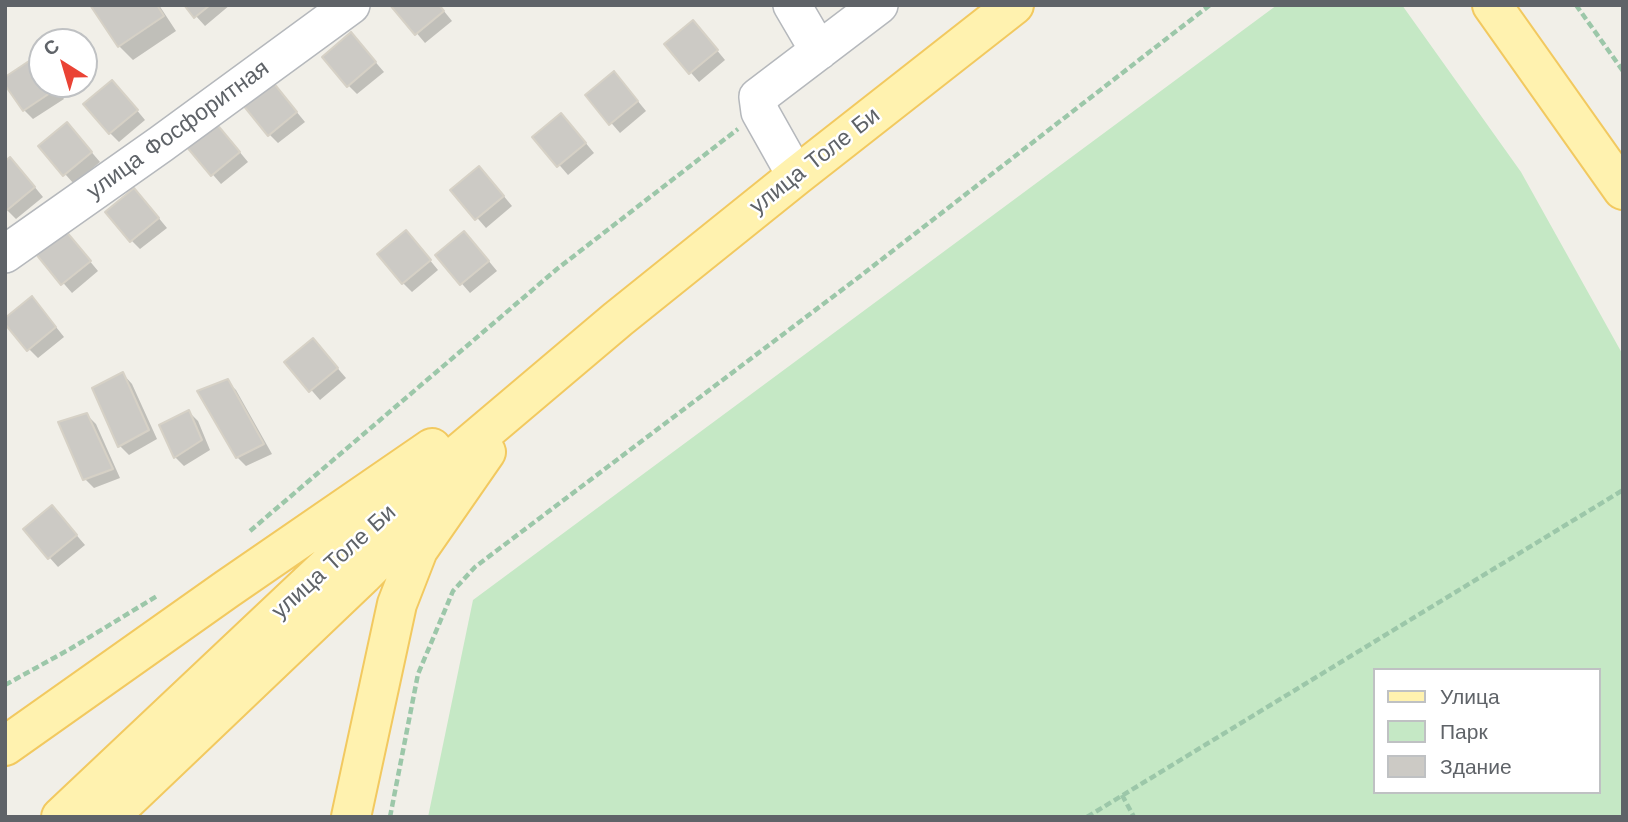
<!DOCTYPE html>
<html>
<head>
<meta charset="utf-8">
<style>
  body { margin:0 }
  #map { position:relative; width:1628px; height:822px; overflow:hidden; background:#f1efe8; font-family:"Work Sans",sans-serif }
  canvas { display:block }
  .frame { position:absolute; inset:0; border:7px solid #5f6368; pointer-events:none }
  .legend { position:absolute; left:1373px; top:668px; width:228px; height:126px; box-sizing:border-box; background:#fff; border:2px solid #bfc1c3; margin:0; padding:9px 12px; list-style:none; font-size:21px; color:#5f6368 }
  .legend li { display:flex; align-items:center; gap:14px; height:35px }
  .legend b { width:35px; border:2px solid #bfc1c3 }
  .north { position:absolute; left:28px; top:28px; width:70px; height:70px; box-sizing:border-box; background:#fff; border:2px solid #bfc1c3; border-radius:50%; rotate:323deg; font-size:19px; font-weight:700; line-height:28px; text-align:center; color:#5f6368 }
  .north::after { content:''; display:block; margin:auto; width:24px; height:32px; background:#ea4335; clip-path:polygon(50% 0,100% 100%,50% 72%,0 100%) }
</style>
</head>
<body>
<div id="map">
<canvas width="1628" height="822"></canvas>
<div class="frame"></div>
<ul class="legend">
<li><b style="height:9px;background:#fff2af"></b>Улица</li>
<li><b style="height:19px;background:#c5e8c5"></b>Парк</li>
<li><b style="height:19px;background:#cccac5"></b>Здание</li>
</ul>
<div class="north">С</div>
</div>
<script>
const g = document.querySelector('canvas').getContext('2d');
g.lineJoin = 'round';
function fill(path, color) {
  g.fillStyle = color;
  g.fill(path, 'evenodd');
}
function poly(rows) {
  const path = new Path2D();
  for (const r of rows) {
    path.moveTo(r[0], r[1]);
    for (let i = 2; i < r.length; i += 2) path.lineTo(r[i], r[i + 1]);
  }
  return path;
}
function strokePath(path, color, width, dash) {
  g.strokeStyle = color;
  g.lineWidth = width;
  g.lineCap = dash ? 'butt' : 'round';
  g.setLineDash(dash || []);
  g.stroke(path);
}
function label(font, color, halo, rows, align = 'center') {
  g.font = font + ' "Work Sans",sans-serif';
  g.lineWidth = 5;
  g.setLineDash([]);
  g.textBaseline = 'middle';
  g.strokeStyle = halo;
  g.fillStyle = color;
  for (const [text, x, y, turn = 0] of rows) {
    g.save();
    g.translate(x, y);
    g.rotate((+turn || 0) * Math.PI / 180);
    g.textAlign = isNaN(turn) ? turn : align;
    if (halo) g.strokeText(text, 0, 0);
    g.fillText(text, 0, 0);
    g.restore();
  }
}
fill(poly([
  [1277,5,1402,5,1521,172,1623,355,1623,817,428,817,473,600],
  [1374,670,1598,670,1598,792,1374,792]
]), '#c5e8c5');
fill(poly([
  [92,5,159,5,176,31,133,60,119,46],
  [186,5,230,5,205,26],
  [393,5,439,5,452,21,425,43],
  [702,32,725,60,699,82,666,44],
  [360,44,384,72,357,94,348,85],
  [35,59,42,66,42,84,54,84,64,99,33,119,24,110,5,81],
  [623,83,646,111,620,133,587,95],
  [121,91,145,120,119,142,110,133],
  [281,93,305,122,278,143,269,134],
  [570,124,594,153,568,175,535,137],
  [224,133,248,162,221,184,188,146],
  [76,134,100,162,74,184,41,147],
  [5,163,19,168,43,197,16,219,5,208],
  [488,177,512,206,486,228,453,190],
  [143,199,167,228,140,249,131,240],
  [74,242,98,271,72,293,39,255],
  [415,242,438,270,412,292,403,283],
  [473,242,497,271,470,293,437,255],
  [41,308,64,337,38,358,29,349],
  [322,350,346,378,320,400,287,362],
  [123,374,132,384,157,439,129,455,120,446],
  [227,381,236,390,272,454,246,466,237,457],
  [189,412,198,421,210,450,184,466,175,457],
  [87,415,96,424,120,478,94,488,85,479],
  [61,517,85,545,58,567,25,530]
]), '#0003');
const building = poly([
  [90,5,157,5,164,16,118,47,90,5],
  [184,5,210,5,194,18,184,5],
  [390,5,439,5,444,11,415,35,390,5],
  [693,20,718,50,689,74,664,44,693,20],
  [351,32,376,62,347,87,322,57,351,32],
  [35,57,42,67,42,84,53,84,56,89,23,111,5,85,5,77,35,57],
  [614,71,638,101,609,125,585,95,614,71],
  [112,80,138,110,109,134,83,104,112,80],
  [272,81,297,112,268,136,243,105,272,81],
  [561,113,586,143,557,167,532,137,561,113],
  [67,122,92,152,63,176,38,146,67,122],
  [215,122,240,152,211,176,186,146,215,122],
  [10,157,35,187,6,211,5,161,10,157],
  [479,166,504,196,475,220,450,190,479,166],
  [134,188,159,218,130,242,105,212,134,188],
  [65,230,91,261,61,285,36,254,65,230],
  [406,230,431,260,402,284,377,254,406,230],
  [464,231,489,261,460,285,435,255,464,231],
  [32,296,56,327,27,351,5,324,5,318,32,296],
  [313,338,338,368,309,392,284,362,313,338],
  [123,372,149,430,118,447,92,388,123,372],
  [228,379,264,444,236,458,197,391,228,379],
  [189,410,202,440,174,458,159,425,189,410],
  [87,413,113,469,83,480,58,422,87,413],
  [52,505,77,535,48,559,23,529,52,505]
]);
fill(building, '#cccac5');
strokePath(building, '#d6d1c6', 2);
const minor = poly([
  [792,5,819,51],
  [796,176,760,112,758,97,879,5],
  [5,254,161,144,351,5]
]);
const major = poly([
  [1492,5,1623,190],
  [5,746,227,589,432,448],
  [61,817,340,554,618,319,796,176,1014,5],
  [109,817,363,575,434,504],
  [351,817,397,604,418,550,486,452]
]);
strokePath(minor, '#b5b8bc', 40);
strokePath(major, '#f2c960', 42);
strokePath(poly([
  [1576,5,1623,71],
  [250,531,557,269,738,129],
  [5,685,70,649,157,596],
  [1122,795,1134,817],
  [390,817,418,674,453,591,475,567,859,277,1210,5],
  [1087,817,1623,490]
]), '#9cc7a9', 4.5, [7, 3.5]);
strokePath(minor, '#fff', 37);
strokePath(major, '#fff2af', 38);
label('23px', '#5f6368', '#fff', [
  ["улица Фосфоритная",178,130,-36],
  ["улица Толе Би",815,161,-38],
  ["улица Толе Би",334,562,-42]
]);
</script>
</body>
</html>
